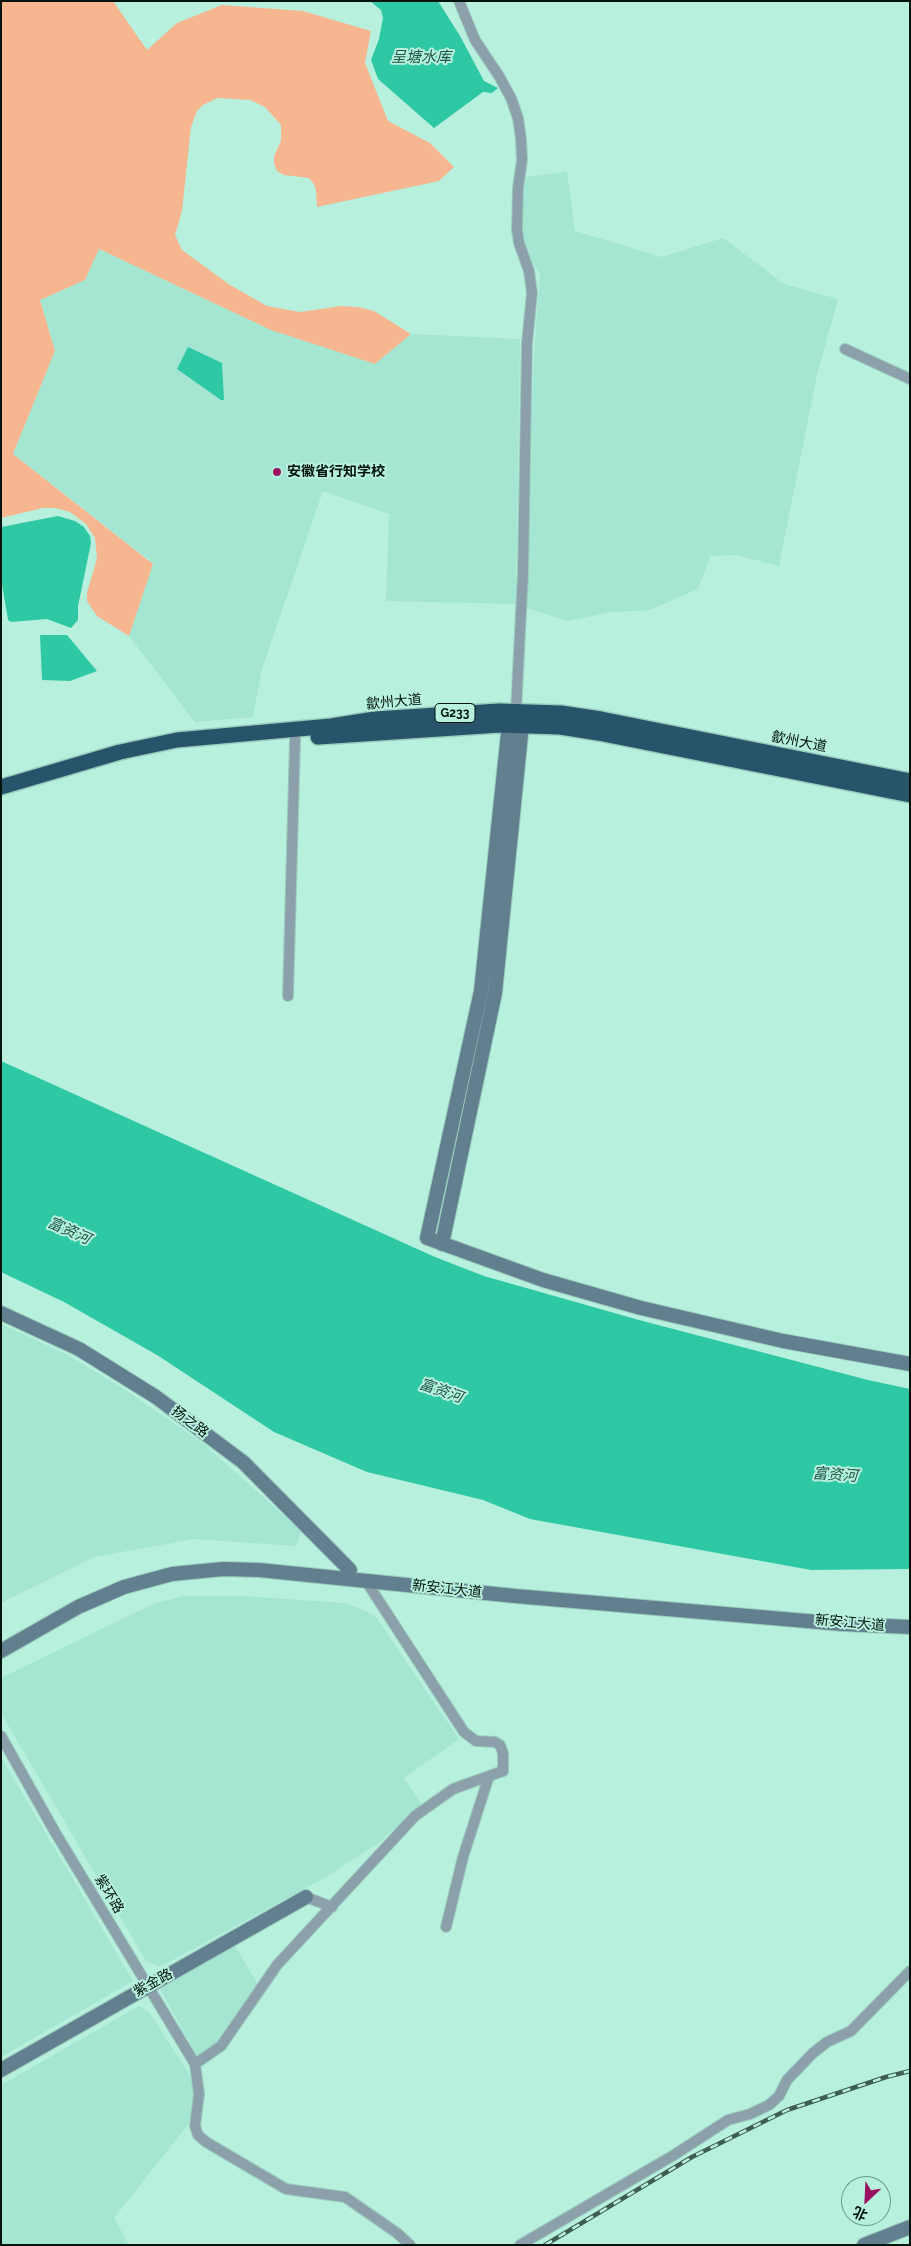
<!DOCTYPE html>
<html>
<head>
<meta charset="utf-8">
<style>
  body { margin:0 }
  #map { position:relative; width:911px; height:2246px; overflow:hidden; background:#b8f0de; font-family:Raleway,"Noto Sans SC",sans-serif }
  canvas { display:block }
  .frame { position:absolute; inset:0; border:2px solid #00130d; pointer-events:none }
  .north { position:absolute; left:841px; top:2176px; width:50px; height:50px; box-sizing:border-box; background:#b8f0de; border:1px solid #6e988a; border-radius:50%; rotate:205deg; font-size:14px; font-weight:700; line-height:20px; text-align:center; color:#00130d }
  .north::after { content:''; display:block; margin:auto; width:18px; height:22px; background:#9b1161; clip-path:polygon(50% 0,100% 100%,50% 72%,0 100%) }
</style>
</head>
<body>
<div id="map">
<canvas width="911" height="2246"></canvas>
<div class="frame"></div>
<div class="north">北</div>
</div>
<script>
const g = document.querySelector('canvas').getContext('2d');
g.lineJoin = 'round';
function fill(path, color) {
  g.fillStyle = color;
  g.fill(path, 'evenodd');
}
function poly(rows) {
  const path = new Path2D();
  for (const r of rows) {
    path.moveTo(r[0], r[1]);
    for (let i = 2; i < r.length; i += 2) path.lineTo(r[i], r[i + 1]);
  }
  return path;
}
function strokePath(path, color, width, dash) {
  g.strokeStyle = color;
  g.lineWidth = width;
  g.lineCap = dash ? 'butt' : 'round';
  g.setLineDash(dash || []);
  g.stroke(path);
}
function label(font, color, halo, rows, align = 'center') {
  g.font = font + ' Raleway,"Noto Sans SC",sans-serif';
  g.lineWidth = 4;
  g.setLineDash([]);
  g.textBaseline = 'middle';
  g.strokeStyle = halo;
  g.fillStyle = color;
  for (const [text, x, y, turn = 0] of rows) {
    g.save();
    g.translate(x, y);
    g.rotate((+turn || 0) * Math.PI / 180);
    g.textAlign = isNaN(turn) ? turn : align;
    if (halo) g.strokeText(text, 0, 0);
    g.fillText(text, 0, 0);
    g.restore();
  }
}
fill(poly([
  [567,172,575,231,662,257,723,238,784,284,838,299,817,375,779,566,736,555,710,556,698,589,650,610,612,612,568,621,526,608,534,355,540,274,524,248,520,209,526,177],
  [99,249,271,330,375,364,411,334,520,339,516,604,386,601,389,514,323,491,262,669,253,717,195,722,129,636,153,563,13,454,55,351,40,300,85,280],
  [1,1324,68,1355,130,1393,204,1444,301,1531,296,1546,194,1539,94,1557,1,1603],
  [183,1596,242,1596,344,1603,366,1611,376,1617,459,1739,404,1778,422,1805,380,1842,326,1877,160,1967,146,1961,1,1713,1,1678,153,1604],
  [1,1757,133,1981,1,2057],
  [235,1946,257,1983,215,2044,199,2060,160,1989],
  [139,2006,149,2012,188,2072,196,2095,193,2118,114,2218,129,2245,1,2245,1,2085]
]), '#a4e6d1');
fill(poly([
  [1,1,113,1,147,50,177,23,222,5,303,11,371,31,365,63,388,121,430,143,454,167,439,181,317,207,316,191,314,184,309,178,284,175,277,171,274,164,274,156,281,141,281,125,265,107,250,100,217,98,203,105,197,111,191,127,182,211,175,235,182,250,230,285,267,306,300,312,341,306,358,307,374,311,411,334,375,364,271,330,99,249,85,280,40,300,55,351,13,454,153,564,129,636,97,616,87,601,87,593,97,558,95,538,86,524,70,512,55,508,43,508,1,518]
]), '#f6b790');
fill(poly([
  [370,1,438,1,460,36,484,81,498,88,492,93,483,92,434,128,378,79,371,60,379,39,383,18,381,10],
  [188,347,222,363,224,400,221,400,177,369],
  [58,516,75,521,84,527,90,536,91,543,78,606,78,620,71,628,47,619,11,622,8,620,1,579,1,527],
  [67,635,97,671,70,681,42,680,40,635],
  [1,1061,435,1257,484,1276,639,1320,868,1380,910,1389,910,1569,811,1570,530,1519,483,1500,367,1472,274,1432,157,1355,64,1302,1,1272]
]), '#2fc8a5');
const street = poly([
  [459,1,475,40,499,76,511,98,518,118,521,139,522,160,518,188,517,230,519,243,529,271,532,293,527,343,523,573,516,711],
  [845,349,910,379],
  [288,996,295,739],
  [1,1736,55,1832,195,2064,199,2094,195,2126,198,2135,206,2142,286,2189,345,2197,397,2233,410,2245],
  [306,1897,332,1907],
  [446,1927,463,1857,489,1776],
  [195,2064,221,2046,277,1965,415,1816,453,1789,503,1771,503,1753,500,1745,495,1742,476,1741,464,1732,366,1581],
  [520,2245,674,2155,728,2120,750,2114,769,2105,779,2096,787,2080,813,2053,827,2042,851,2031,910,1971]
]);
const secondary = poly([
  [510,714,481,991,427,1238,543,1280,641,1308,783,1341,910,1364],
  [442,1244,495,993,523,715],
  [1,1313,79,1349,156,1397,243,1462,350,1570],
  [1,1651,78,1607,124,1587,172,1574,223,1569,259,1570,515,1596,842,1624,910,1627],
  [1,2070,306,1897],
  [864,2245,910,2227]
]);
const highway = poly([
  [318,737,500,725,560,727,598,733,910,795],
  [1,787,120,752,177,740,331,726,375,719,499,711,561,713,601,719,910,781]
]);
strokePath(street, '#9bcdbd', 12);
strokePath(secondary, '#9bcdbd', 16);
strokePath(highway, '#9bcdbd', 18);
strokePath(street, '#8ca0ab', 10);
strokePath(secondary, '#627f90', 14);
strokePath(highway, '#27546b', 15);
const rail = poly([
  [545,2245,692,2157,787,2110,886,2077,910,2071]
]);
strokePath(rail, '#3e5d53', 4.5);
strokePath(rail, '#b8f0de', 2.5, [8]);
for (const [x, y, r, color] of [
  [277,472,5,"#9b1161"]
]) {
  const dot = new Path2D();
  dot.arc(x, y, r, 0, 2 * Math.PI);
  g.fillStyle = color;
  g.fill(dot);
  strokePath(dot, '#b8f0de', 2);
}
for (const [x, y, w] of [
  [455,713,40]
]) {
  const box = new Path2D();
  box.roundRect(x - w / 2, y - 9.5, w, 19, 4);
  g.fillStyle = '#b8f0de';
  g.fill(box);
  strokePath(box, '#00130d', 1);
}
label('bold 12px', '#00130d', null, [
  ["G233",455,713]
]);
label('bold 14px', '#00130d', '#b8f0de', [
  ["安徽省行知学校",287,472]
], 'left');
label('14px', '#00130d', '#b8f0de', [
  ["歙州大道",394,702,-5],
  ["歙州大道",799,742,11],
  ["扬之路",190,1422,37],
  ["新安江大道",447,1589,6],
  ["新安江大道",850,1623,5],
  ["紫环路",109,1894,59],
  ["紫金路",153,1983,-29]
]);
label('italic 15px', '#1c5647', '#b8f0de', [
  ["呈塘水库",421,57],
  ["富资河",69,1231,24],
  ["富资河",441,1391,19],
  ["富资河",835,1475,4]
]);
</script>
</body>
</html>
